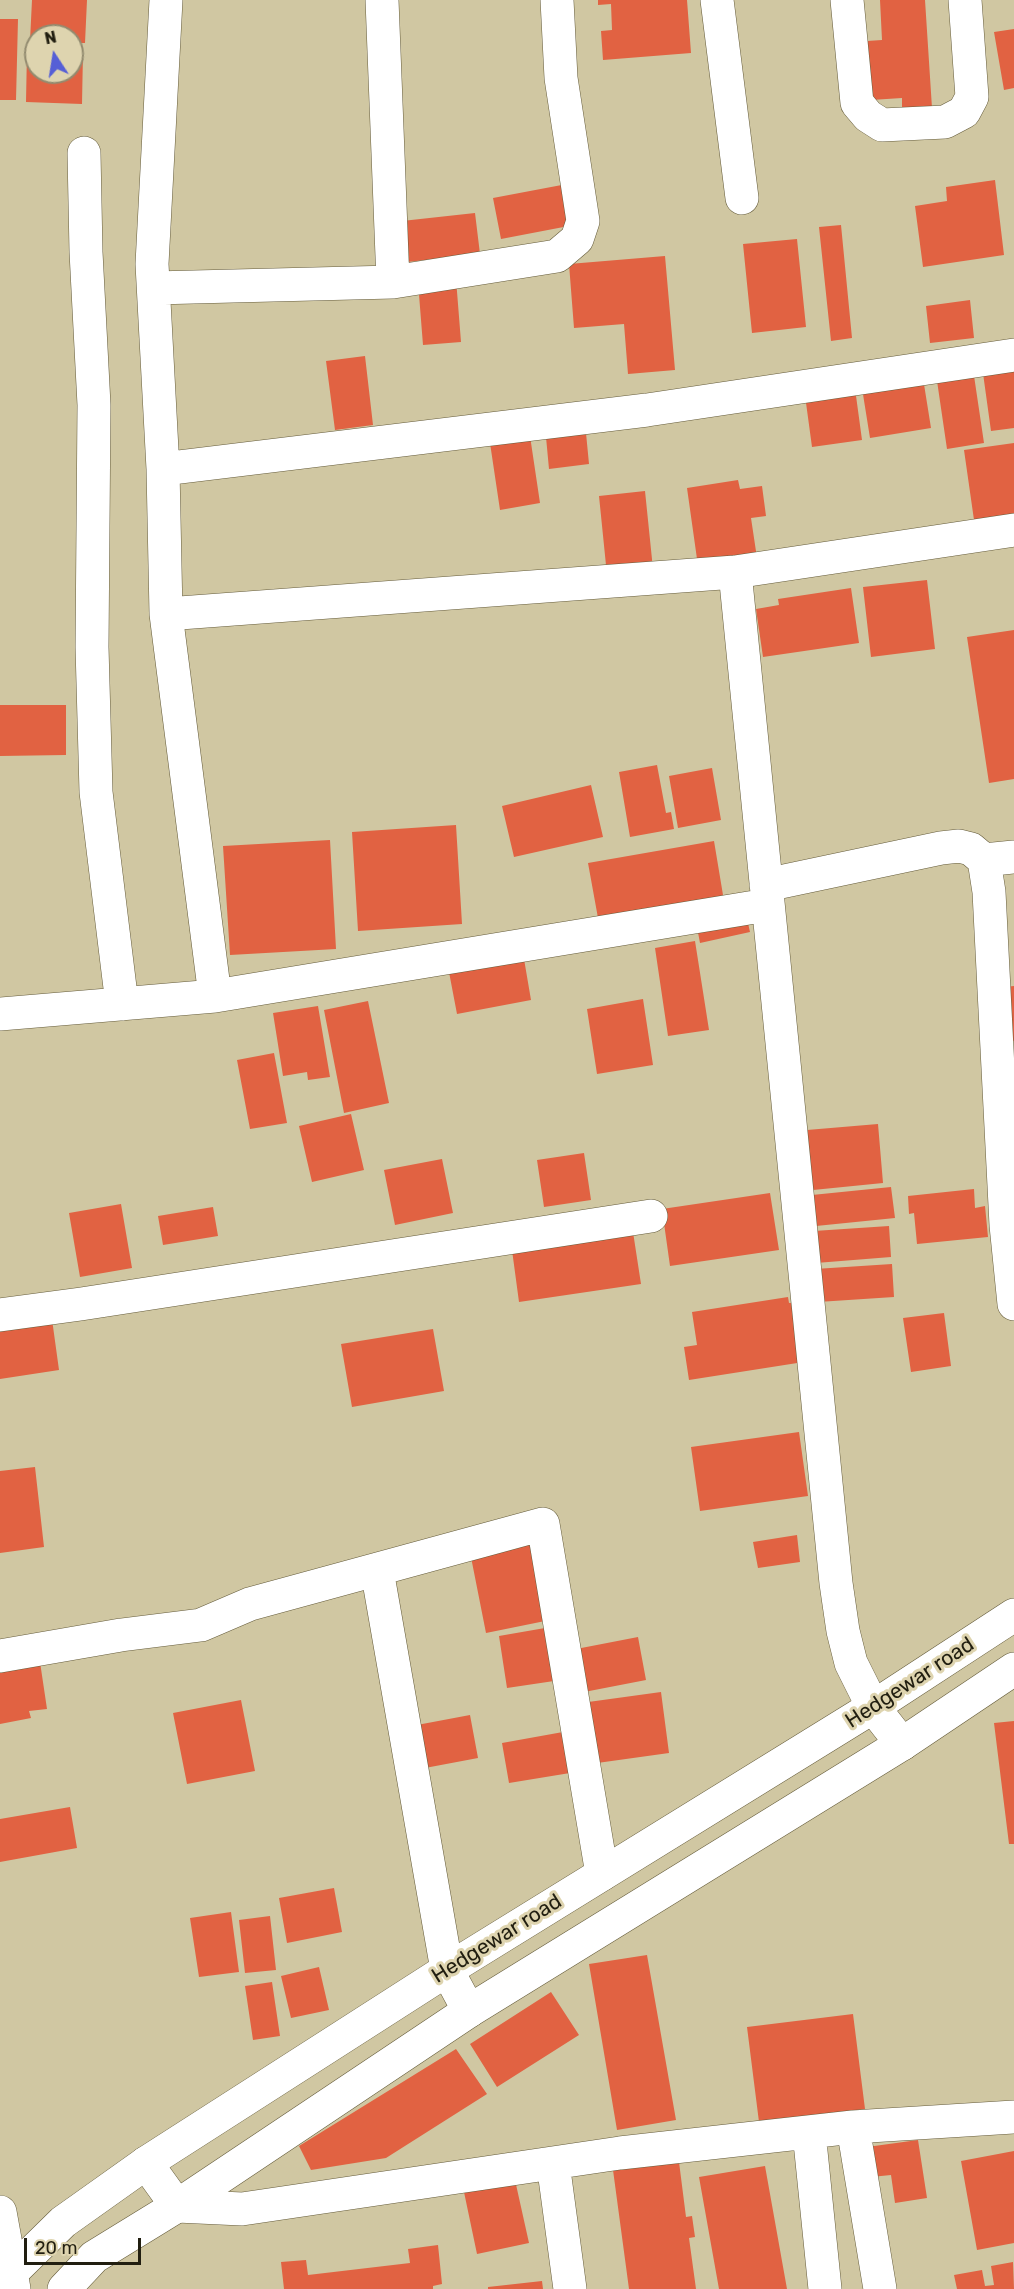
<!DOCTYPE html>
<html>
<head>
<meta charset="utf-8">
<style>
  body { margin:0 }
  #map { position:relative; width:1014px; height:2289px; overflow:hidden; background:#d0c7a2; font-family:Rubik,sans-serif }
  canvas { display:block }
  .north { position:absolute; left:24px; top:24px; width:60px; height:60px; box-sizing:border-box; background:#ded4af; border:2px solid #928b6f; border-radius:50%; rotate:348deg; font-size:16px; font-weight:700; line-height:24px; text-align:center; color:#211e10 }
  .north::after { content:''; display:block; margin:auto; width:21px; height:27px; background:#565fd6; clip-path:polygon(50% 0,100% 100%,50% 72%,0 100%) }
  .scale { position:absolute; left:24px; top:2238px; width:117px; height:27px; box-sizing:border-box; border:3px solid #211e10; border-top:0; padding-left:8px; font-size:18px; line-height:21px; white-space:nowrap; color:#211e10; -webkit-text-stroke:4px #ded4af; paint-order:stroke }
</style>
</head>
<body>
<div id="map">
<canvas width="1014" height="2289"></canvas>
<div class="north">N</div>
<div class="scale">20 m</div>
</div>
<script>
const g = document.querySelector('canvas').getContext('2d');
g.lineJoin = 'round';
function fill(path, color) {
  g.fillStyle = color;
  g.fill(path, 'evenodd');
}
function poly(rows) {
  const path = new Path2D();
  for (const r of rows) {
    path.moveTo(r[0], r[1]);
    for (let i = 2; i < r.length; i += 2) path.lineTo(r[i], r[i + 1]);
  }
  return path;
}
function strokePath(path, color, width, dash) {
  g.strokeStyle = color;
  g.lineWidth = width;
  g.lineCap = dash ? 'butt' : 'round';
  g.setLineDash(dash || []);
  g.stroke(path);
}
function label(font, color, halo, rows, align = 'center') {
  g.font = font + ' Rubik,sans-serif';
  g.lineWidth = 6;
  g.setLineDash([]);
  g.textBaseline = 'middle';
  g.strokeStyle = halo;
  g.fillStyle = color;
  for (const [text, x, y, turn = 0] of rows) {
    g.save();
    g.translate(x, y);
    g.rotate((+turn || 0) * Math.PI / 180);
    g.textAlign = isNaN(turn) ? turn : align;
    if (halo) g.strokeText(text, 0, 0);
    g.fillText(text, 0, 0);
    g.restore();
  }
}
fill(poly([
  [32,0,87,0,85,43,72,43,72,36,36,36,36,41,30,41],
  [598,0,687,0,691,53,603,60,601,31,612,30,611,4,598,5],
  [880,0,925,0,932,108,902,110,902,98,871,100,867,41,882,40],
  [0,19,18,19,16,100,0,100],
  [1014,29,1014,88,1004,90,994,32],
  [27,50,36,50,36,72,72,72,72,51,83,52,82,104,26,102],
  [995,180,1004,255,923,267,915,206,947,201,946,187],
  [567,184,574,225,501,239,493,198],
  [475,213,480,254,407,262,402,221],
  [841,225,852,338,831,341,819,227],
  [797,239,806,327,752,333,743,244],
  [665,256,675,370,628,374,624,324,574,328,569,264],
  [456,279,461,342,423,345,418,282],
  [970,300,974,338,930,343,926,306],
  [365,356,373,425,335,430,326,361],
  [1014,361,1014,428,991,431,982,366],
  [973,369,984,443,947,449,936,374],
  [923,378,931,428,870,438,862,388],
  [854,381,862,440,812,447,804,388],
  [586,433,589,464,549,469,546,437],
  [530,436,540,503,500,510,490,443],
  [1014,443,1014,521,975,527,964,450],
  [738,480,740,489,762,486,766,516,751,518,757,558,698,566,687,488],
  [645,491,653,569,607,575,599,496],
  [927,580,935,649,871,657,863,587],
  [851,588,859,643,763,657,756,609,779,605,778,599],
  [1014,630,1014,779,989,783,967,637],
  [0,705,66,705,66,755,0,756],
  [657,765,666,813,671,812,674,829,630,837,619,772],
  [712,768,721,820,678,828,669,776],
  [591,785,603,837,514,857,502,806],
  [456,825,462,924,358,931,352,832],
  [330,840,336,949,230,955,223,846],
  [714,841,725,907,600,929,588,863],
  [745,910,750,932,700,943,696,922],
  [695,941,709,1030,668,1036,655,948],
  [524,959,531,1000,457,1014,449,972],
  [1014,986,1014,1041,1008,1042,1004,987],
  [643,999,653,1065,597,1074,587,1009],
  [368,1001,389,1103,344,1113,324,1010],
  [318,1006,330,1077,308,1080,307,1072,283,1076,273,1013],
  [274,1053,287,1123,250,1129,237,1060],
  [351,1114,364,1170,312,1182,299,1126],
  [878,1124,883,1183,813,1190,807,1130],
  [584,1153,591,1200,544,1207,537,1160],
  [442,1159,453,1213,395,1225,384,1170],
  [891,1187,895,1218,816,1226,812,1195],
  [974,1189,975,1208,985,1206,988,1237,917,1244,914,1213,909,1214,908,1196],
  [770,1193,779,1250,670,1266,662,1209],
  [121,1204,132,1268,80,1277,69,1213],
  [213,1207,218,1236,163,1245,158,1216],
  [889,1226,891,1257,816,1263,814,1231],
  [633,1232,641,1284,519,1302,512,1250],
  [892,1264,894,1297,818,1302,815,1269],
  [788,1297,789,1303,801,1302,810,1361,689,1380,684,1347,697,1345,692,1312],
  [51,1312,59,1370,0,1379,0,1319],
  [944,1313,951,1366,911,1372,903,1318],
  [433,1329,444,1391,352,1407,341,1344],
  [799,1432,808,1496,700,1511,691,1447],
  [35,1467,44,1547,0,1553,0,1471],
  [532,1534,550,1620,486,1633,469,1547],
  [797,1535,800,1562,758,1568,753,1542],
  [545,1628,554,1681,507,1688,499,1636],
  [638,1637,646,1680,579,1693,571,1650],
  [40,1662,47,1709,29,1711,31,1718,0,1724,0,1668],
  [661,1692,669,1753,590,1764,581,1703],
  [241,1700,255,1771,187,1784,173,1713],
  [470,1715,478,1758,425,1768,417,1725],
  [1014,1721,1014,1844,1009,1844,994,1723],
  [563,1732,570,1773,509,1783,502,1743],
  [70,1807,77,1848,0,1862,0,1819],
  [334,1888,342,1932,287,1943,279,1898],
  [231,1912,239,1972,199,1977,190,1918],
  [270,1916,276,1970,245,1973,239,1920],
  [647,1955,676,2120,617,2130,589,1964],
  [319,1967,329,2010,291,2018,281,1976],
  [272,1982,280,2036,253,2040,245,1986],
  [551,1992,579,2035,497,2087,470,2044],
  [853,2014,865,2109,759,2122,747,2027],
  [456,2049,487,2094,386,2158,311,2170,299,2146],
  [918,2140,927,2198,895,2203,891,2175,871,2177,867,2147],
  [1014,2151,1014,2243,977,2250,961,2161],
  [679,2162,686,2217,692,2216,695,2237,689,2238,696,2289,629,2289,613,2170],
  [765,2166,787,2289,719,2289,699,2177],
  [515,2180,529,2243,477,2254,464,2192],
  [438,2245,442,2284,433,2286,433,2289,284,2289,281,2262,306,2260,308,2275,410,2263,408,2249],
  [1013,2262,1014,2289,957,2289,954,2275,982,2270,985,2286,994,2285,991,2266],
  [542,2281,543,2289,488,2289,488,2287]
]), '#e16242');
const minor = poly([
  [166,0,152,264,163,469,166,614,215,996],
  [382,0,393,282],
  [717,0,742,198],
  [847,0,857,103,868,116,882,125,945,122,964,112,972,97,965,0],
  [84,153,86,252,94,405,92,647,96,792,122,1004],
  [154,288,393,282,557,256,577,239,583,221,561,78,557,0],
  [163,469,647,410,1014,355],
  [735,572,836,1583,843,1631,851,1663,873,1707,902,1744],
  [166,614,735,572,1014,530],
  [984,860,1014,857],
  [766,885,941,848,959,846,971,849,984,860,989,892,1006,1225,1014,1304],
  [0,1014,215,996,767,905],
  [0,1315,81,1304,651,1216],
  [377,1570,447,1970,469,2011],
  [0,1656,121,1635,201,1625,250,1604,543,1524,602,1874],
  [853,2127,880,2289],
  [809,2132,825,2289],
  [146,2163,177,2206,242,2209,620,2153,853,2127,1014,2117],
  [553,2163,570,2289],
  [0,2212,14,2289]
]);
const major = poly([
  [0,2289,11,2273,63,2222,146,2163,447,1970,873,1707,1014,1615],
  [64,2289,94,2257,177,2206,469,2011,902,1744,1014,1669]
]);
strokePath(minor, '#655c3b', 34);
strokePath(major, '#655c3b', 34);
strokePath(minor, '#fff', 33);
strokePath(major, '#fff', 33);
label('21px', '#211e10', '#ded4af', [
  ["Hedgewar road",910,1683,-33],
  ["Hedgewar road",497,1939,-32]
]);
</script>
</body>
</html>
